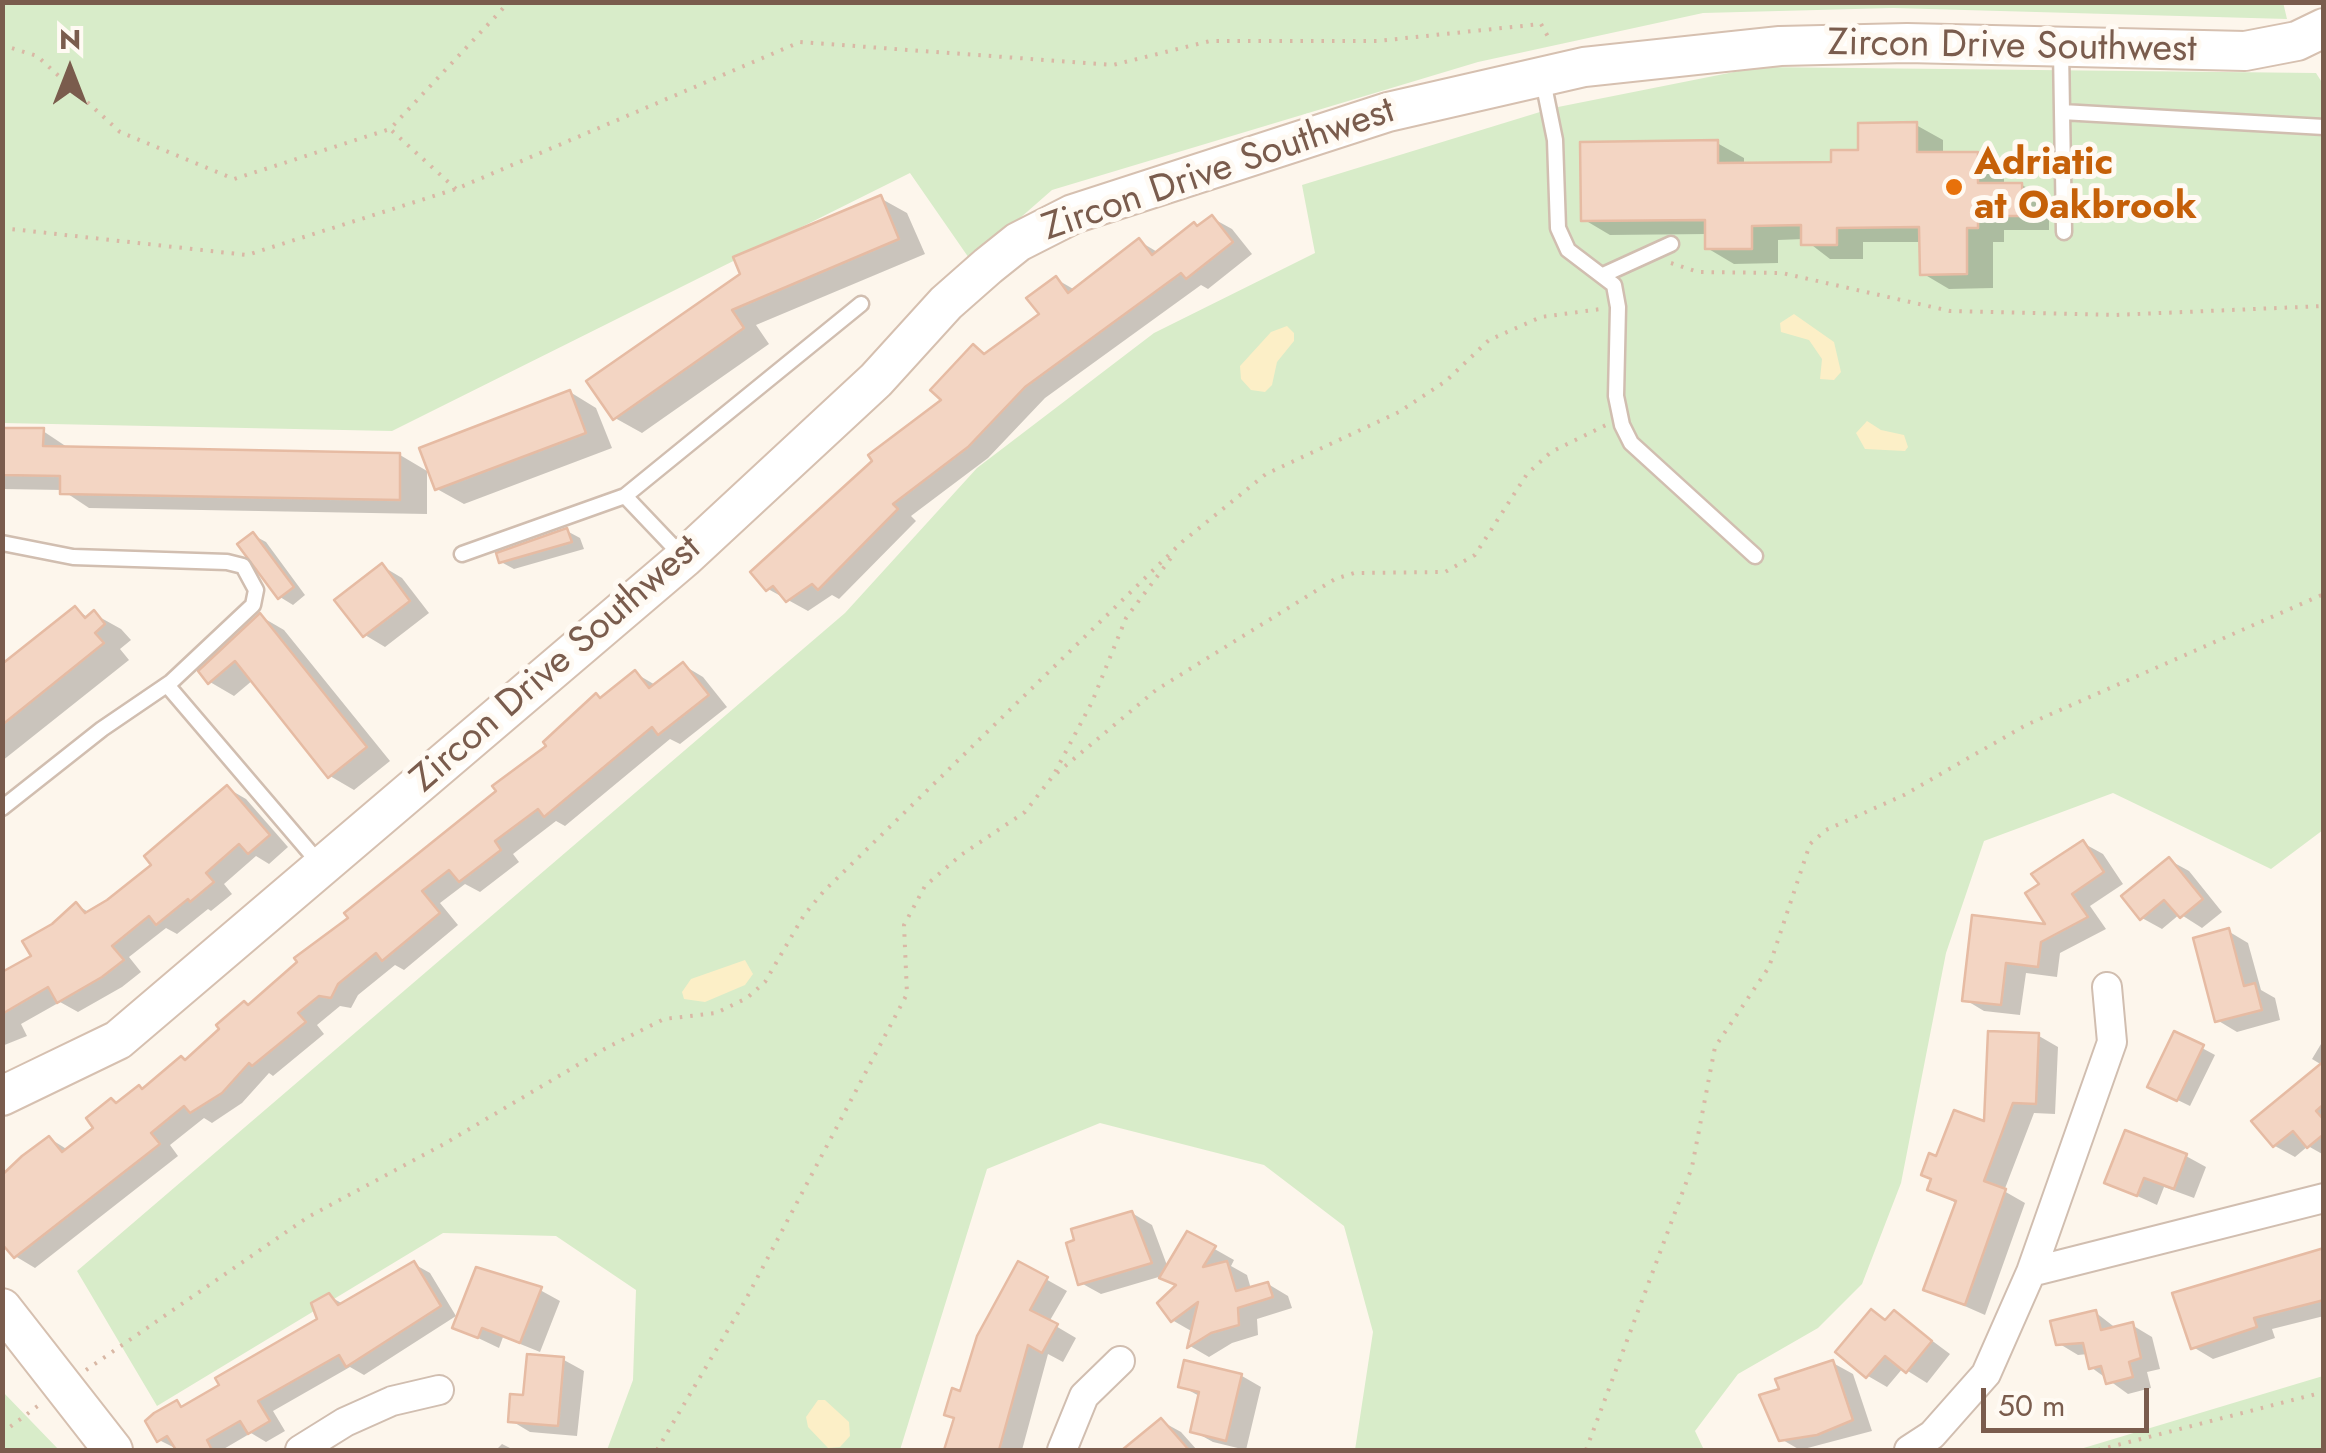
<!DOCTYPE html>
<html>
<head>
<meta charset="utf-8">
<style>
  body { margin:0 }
  #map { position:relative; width:2326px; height:1453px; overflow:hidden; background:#fdf6ec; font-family:Jost,sans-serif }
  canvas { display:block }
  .frame { position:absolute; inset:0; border:5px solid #7a5c4d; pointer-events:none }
  .north { position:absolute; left:20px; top:20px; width:100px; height:100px; -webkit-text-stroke:8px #fffaf3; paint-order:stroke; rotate:0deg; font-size:28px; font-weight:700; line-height:40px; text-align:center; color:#7a5c4d }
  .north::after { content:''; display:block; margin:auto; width:35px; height:45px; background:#7a5c4d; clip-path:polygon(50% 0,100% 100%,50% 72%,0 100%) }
  .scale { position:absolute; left:1981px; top:1388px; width:168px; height:45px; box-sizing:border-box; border:5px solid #7a5c4d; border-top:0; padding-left:12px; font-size:30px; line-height:35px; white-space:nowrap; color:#7a5c4d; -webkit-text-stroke:8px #fffaf3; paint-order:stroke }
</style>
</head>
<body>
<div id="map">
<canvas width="2326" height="1453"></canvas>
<div class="frame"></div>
<div class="north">N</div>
<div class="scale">50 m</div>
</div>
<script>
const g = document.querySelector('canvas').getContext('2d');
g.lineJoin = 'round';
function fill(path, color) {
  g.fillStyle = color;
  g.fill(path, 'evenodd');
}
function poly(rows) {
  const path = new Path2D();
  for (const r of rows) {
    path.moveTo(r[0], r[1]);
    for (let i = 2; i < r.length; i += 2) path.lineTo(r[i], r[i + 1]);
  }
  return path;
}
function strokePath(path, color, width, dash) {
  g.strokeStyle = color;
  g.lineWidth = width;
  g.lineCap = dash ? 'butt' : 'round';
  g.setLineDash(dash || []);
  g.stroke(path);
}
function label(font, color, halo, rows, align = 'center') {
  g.font = font + ' Jost,sans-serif';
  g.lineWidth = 10;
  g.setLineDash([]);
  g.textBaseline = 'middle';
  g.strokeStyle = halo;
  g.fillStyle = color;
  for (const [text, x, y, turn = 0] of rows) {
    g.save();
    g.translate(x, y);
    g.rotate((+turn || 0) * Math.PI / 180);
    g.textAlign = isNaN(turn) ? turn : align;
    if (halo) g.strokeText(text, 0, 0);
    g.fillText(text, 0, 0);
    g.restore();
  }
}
fill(poly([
  [2283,2,2287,19,1893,8,1703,13,1478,62,1052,190,971,261,910,173,392,431,3,423,3,3],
  [1759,67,2316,73,2323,84,2323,830,2271,869,2113,793,1984,841,1946,953,1901,1183,1862,1284,1818,1328,1738,1374,1695,1431,1704,1450,1355,1450,1373,1332,1344,1226,1264,1165,1100,1123,987,1169,900,1450,607,1450,633,1380,636,1290,556,1236,443,1233,157,1406,77,1271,845,613,977,468,1154,333,1315,253,1302,185,1553,108],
  [2323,1376,2323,1450,2077,1450],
  [2,1392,3,1392,59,1450,3,1450]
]), '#d8ecc9');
fill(poly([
  [1794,314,1834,342,1841,372,1834,380,1820,379,1822,359,1809,340,1781,332,1780,323],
  [1287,326,1294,333,1294,341,1277,362,1272,385,1265,392,1251,390,1241,379,1240,366,1271,332],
  [1867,421,1881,430,1904,435,1908,447,1905,451,1865,449,1856,433],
  [745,960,753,974,745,985,705,1002,684,999,682,992,691,979],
  [818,1400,825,1400,849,1422,850,1436,840,1447,828,1448,808,1427,806,1417]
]), '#fcefc7');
fill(poly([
  [1916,125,1943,140,1943,155,1978,154,2004,170,2004,185,2022,185,2049,201,2049,230,2004,230,2004,242,1993,242,1993,288,1949,289,1922,273,1922,242,1863,242,1863,259,1830,259,1804,239,1778,240,1778,263,1734,264,1707,248,1707,234,1610,235,1583,219,1717,143,1744,158,1744,165,1834,165],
  [880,198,907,213,925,254,756,325,769,344,642,433,615,418,590,382],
  [1212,218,1232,229,1252,254,1208,289,1201,285,1045,398,988,458,911,516,916,521,839,599,832,595,808,611,768,589,945,400,974,347,987,355,1042,315,1056,279,1075,290,1139,241,1159,253],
  [570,392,596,408,612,448,464,504,437,489],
  [2,431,43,431,70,449,400,455,427,471,427,514,89,508,62,490,2,489],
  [567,531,580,538,584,549,514,569,501,562],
  [253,535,266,542,305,595,293,605,280,597],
  [382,566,402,578,429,613,385,647,365,635],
  [75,609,89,618,94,614,121,629,131,640,120,649,129,660,2,761,2,667],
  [260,616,284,630,390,761,354,790,330,776,253,680,234,696,210,682],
  [683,665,703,677,727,707,680,744,670,739,565,826,556,821,513,854,519,862,480,892,465,884,440,903,458,925,404,970,395,965,358,995,351,1008,340,1006,317,1025,324,1034,273,1076,269,1073,242,1103,212,1123,204,1118,170,1145,178,1156,35,1268,15,1256,49,1138,68,1150,118,1105,187,1062,635,673,657,686],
  [227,788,246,799,288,847,269,864,256,856,224,884,232,894,211,911,208,909,177,934,166,928,129,957,141,972,122,987,78,1012,60,1002,21,1024,27,1036,2,1046,2,974,34,957,53,926,77,905,90,913,155,865],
  [2083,843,2103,854,2123,884,2090,906,2106,929,2060,953,2057,977,2026,973,2020,1015,1984,1011,1964,999,1974,918,2050,927],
  [2169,860,2189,871,2222,912,2202,928,2180,914,2162,929,2142,918],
  [2228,931,2248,943,2261,990,2275,998,2280,1020,2237,1032,2217,1020],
  [2039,1036,2058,1047,2055,1114,2034,1113,2004,1191,2025,1203,1985,1315,1926,1289,1958,1204,1930,1189,1938,1159,1986,1125],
  [2324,1039,2324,1082,2322,1065,2312,1059],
  [2202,1048,2215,1055,2190,1106,2163,1093],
  [2314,1100,2324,1111,2324,1155,2308,1146,2295,1157,2275,1146,2255,1122],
  [2186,1156,2206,1167,2194,1198,2164,1187,2157,1205,2107,1182],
  [1132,1213,1152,1225,1168,1268,1188,1234,1234,1260,1231,1266,1247,1275,1251,1289,1268,1284,1288,1296,1292,1308,1257,1319,1258,1335,1232,1343,1209,1357,1190,1346,1193,1332,1172,1320,1178,1286,1162,1276,1101,1294,1081,1283],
  [2324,1252,2324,1316,2272,1329,2275,1338,2213,1359,2193,1347],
  [414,1264,430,1273,456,1316,364,1375,350,1367,273,1411,285,1431,266,1442,251,1433,222,1450,179,1450,159,1440,177,1403,186,1408,320,1320,329,1296,343,1304],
  [1019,1264,1067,1291,1049,1322,1076,1338,1063,1362,1048,1354,1022,1450,947,1450,962,1394],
  [540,1290,560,1301,540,1352,503,1337,499,1348,455,1327],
  [1872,1312,1888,1321,1895,1313,1950,1354,1927,1383,1903,1368,1887,1387,1868,1376],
  [2095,1312,2117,1329,2132,1325,2152,1337,2160,1369,2147,1372,2151,1388,2128,1394,2092,1368,2088,1354,2078,1355,2058,1343],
  [564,1360,584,1371,577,1436,530,1432,510,1420,525,1398],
  [1186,1363,1242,1376,1261,1387,1246,1450,1213,1442,1193,1431,1201,1397,1181,1386],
  [1833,1363,1853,1374,1872,1431,1800,1450,1781,1439,1782,1390],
  [1161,1421,1181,1432,1197,1450,1126,1450],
  [502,1444,514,1450,496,1450]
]), '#0003');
const building = poly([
  [1917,122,1917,152,1978,152,1978,183,2022,183,2023,216,1978,216,1978,228,1967,228,1967,274,1920,275,1919,227,1837,228,1837,245,1801,245,1801,225,1752,226,1752,249,1705,249,1705,220,1581,221,1580,142,1718,140,1718,163,1831,162,1831,150,1858,150,1858,123,1917,122],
  [881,195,899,239,732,310,744,328,613,420,586,381,740,274,733,257,881,195],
  [1212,215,1233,242,1186,279,1181,273,1025,387,968,447,893,504,898,509,818,590,812,584,786,602,773,586,766,591,750,572,872,461,868,455,941,400,930,390,973,344,984,354,1039,314,1026,298,1056,276,1068,293,1139,238,1152,255,1194,222,1197,226,1212,215],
  [570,390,586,433,435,490,419,448,570,390],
  [2,428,44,428,43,446,400,453,400,500,60,494,60,476,2,475,2,428],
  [567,528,572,542,499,563,496,553,567,528],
  [253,532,294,587,278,599,237,544,253,532],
  [382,563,410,601,363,637,334,600,382,563],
  [75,606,85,618,94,610,105,624,95,633,104,643,2,725,2,664,75,606],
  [260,613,367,747,328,778,235,661,208,684,198,671,260,613],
  [683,662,709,695,658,735,652,727,544,817,538,809,495,841,501,850,459,882,449,870,422,891,440,913,382,961,376,953,338,984,331,998,319,996,298,1013,306,1022,252,1066,249,1063,222,1093,190,1113,184,1106,151,1133,160,1144,14,1258,2,1244,2,1175,22,1156,49,1136,62,1152,93,1128,86,1118,111,1098,116,1103,139,1085,142,1089,181,1056,185,1060,219,1029,216,1025,244,1001,248,1005,297,962,294,958,348,918,344,913,496,791,492,786,546,746,543,742,596,693,600,698,635,670,649,688,683,662],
  [227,785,270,835,248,854,239,844,206,873,214,882,190,902,188,899,156,925,149,916,112,946,124,960,102,977,57,1003,48,987,2,1014,2,972,31,956,22,941,52,924,76,902,85,913,107,900,151,865,144,856,227,785],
  [2083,840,2104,872,2072,894,2088,917,2041,942,2038,967,2006,963,2001,1005,1962,1001,1972,915,2045,924,2025,893,2039,884,2031,874,2083,840],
  [2169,857,2203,899,2180,918,2164,900,2140,920,2121,896,2169,857],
  [2229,928,2244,986,2255,983,2262,1010,2215,1022,2193,938,2229,928],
  [1988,1031,2039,1033,2036,1104,2013,1103,1984,1181,2006,1189,1965,1305,1923,1290,1956,1201,1927,1190,1931,1179,1921,1175,1929,1153,1936,1156,1954,1110,1984,1121,1988,1031],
  [2174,1031,2204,1045,2177,1101,2147,1087,2174,1031],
  [2324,1061,2324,1104,2316,1111,2324,1120,2324,1134,2307,1148,2293,1131,2273,1147,2251,1121,2324,1061],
  [2125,1130,2187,1154,2174,1189,2144,1178,2137,1196,2104,1183,2125,1130],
  [1132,1211,1152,1263,1078,1285,1066,1243,1074,1240,1071,1229,1132,1211],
  [1187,1231,1216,1246,1203,1267,1227,1261,1236,1291,1268,1282,1273,1297,1238,1308,1239,1325,1211,1333,1187,1348,1198,1302,1171,1322,1157,1303,1176,1285,1159,1278,1187,1231],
  [2324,1248,2324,1300,2254,1318,2257,1327,2191,1349,2172,1293,2324,1248],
  [414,1261,441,1306,346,1367,339,1355,258,1401,270,1421,248,1434,240,1421,207,1440,212,1450,176,1450,167,1436,157,1442,145,1421,154,1413,177,1400,181,1407,219,1385,215,1378,317,1319,311,1303,329,1293,338,1305,414,1261],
  [1018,1261,1048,1277,1030,1310,1058,1324,1042,1353,1028,1345,999,1450,944,1450,954,1418,944,1415,952,1388,960,1391,977,1336,1018,1261],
  [476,1267,542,1287,520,1343,482,1328,478,1338,452,1328,476,1267],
  [1871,1309,1885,1320,1894,1310,1932,1341,1906,1373,1885,1356,1866,1378,1835,1352,1871,1309],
  [2096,1310,2101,1330,2133,1322,2141,1358,2129,1362,2133,1377,2106,1384,2101,1366,2089,1369,2083,1343,2056,1345,2050,1321,2096,1310],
  [527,1354,564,1357,558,1426,508,1422,510,1394,523,1395,527,1354],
  [1184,1360,1242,1374,1226,1441,1190,1432,1199,1392,1178,1387,1184,1360],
  [1833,1360,1853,1420,1817,1435,1779,1441,1759,1395,1779,1389,1775,1379,1833,1360],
  [1161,1418,1189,1450,1122,1450,1161,1418]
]);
fill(building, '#f3d5c3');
strokePath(building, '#e6bba3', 2.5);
const lane = poly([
  [2061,49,2062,112,2324,127],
  [1543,81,1555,140,1558,228,1568,250,1614,285,1618,307,1616,396,1622,425,1631,443,1755,556],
  [2062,112,2064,232],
  [1603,275,1671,244],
  [625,496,684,558],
  [2,543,73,557,227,562,243,566,256,590,253,605,171,682,102,729,2,808],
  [462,554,625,496,861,304],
  [167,685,319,863]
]);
const street = poly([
  [2031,1272,2112,1042,2107,987],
  [300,1450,345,1422,392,1401,439,1390],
  [1062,1450,1084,1396,1120,1361],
  [1909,1450,1932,1435,1986,1374,2031,1272,2324,1198]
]);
const secondary = poly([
  [2,1096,118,1040,684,558,876,380,946,303,988,266,1018,242,1073,214,1388,112,1584,67,1780,46,1907,43,2245,51,2297,41,2324,28],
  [2,1308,113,1450]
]);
strokePath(lane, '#d1beb0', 19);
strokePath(street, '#d1beb0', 32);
strokePath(secondary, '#d6c0b0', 42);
strokePath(poly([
  [2,45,37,56,120,132,234,179,390,129],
  [456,189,390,129,509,2],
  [2,228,247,255,456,189,800,42,1113,65,1210,41,1377,41,1541,24,1551,42],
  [1671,263,1698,272,1782,273,1950,311,2114,315,2324,306],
  [1057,773,1156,690,1335,579,1354,573,1445,572,1475,555,1527,474,1551,452,1606,425],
  [86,1370,308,1217,444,1144,608,1047,664,1019,716,1013,747,998,765,982,804,915,824,891,1182,542,1266,474,1399,412,1446,381,1489,340,1541,317,1601,309],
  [2,1433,39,1405],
  [657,1450,745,1301,907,994,904,925,925,886,961,855,1025,812,1053,776,1092,702,1126,618,1174,554],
  [1586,1450,1692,1167,1715,1047,1769,967,1810,844,1826,830,1904,795,2026,725,2324,594],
  [2098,1450,2324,1392]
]), '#d9b8a5', 4, [2.5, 8]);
strokePath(lane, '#fff', 14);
strokePath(street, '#fff', 28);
strokePath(secondary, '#fff', 38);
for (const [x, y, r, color] of [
  [1954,187,10,"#e8710a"]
]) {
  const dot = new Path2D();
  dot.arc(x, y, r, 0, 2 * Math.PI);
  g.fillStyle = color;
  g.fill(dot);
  strokePath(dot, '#fffaf3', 4);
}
label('38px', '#7a5c4d', '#fffaf3', [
  ["Zircon Drive Southwest",2012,48,1],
  ["Zircon Drive Southwest",1219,171,-19],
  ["Zircon Drive Southwest",557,665,-41]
]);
label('bold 38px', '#c56008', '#fffaf3', [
  ["Adriatic",1974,165],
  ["at Oakbrook",1974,209]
], 'left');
</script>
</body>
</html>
